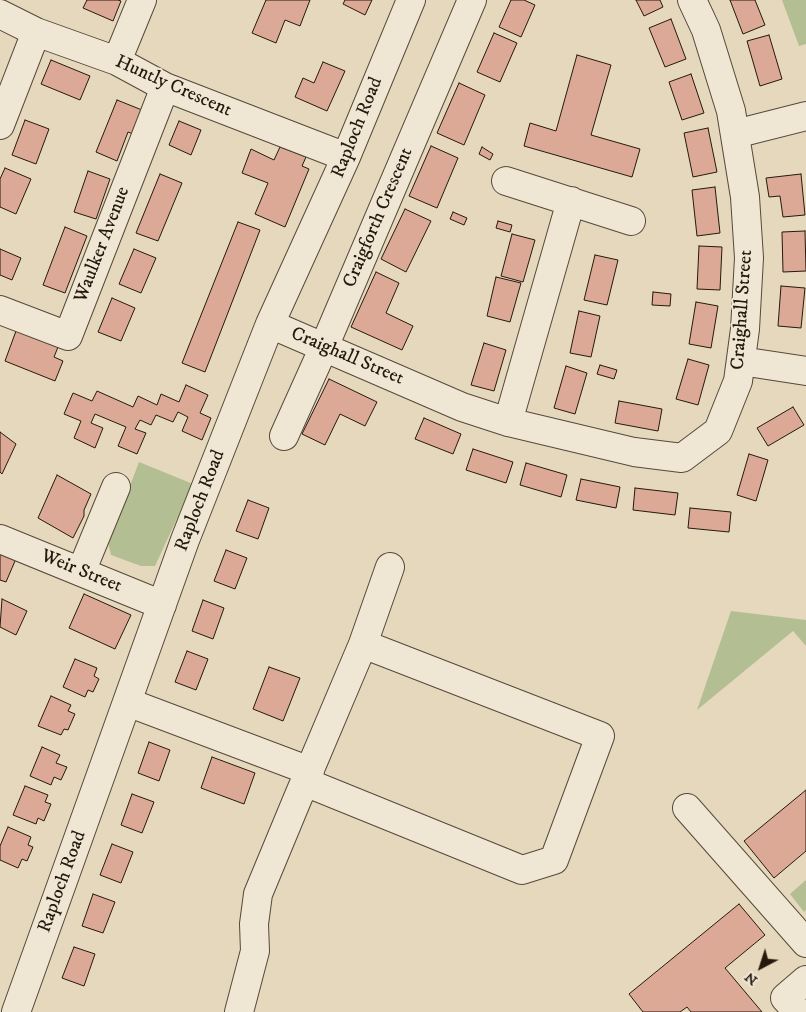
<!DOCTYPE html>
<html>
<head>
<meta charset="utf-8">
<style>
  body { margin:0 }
  #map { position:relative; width:806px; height:1012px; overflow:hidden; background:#e6d8bd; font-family:"IM FELL DW Pica",serif }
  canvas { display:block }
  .north { position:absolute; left:736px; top:942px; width:50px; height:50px; -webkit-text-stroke:4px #efe6d4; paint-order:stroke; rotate:220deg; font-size:14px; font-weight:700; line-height:20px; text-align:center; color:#25190d }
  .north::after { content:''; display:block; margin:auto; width:18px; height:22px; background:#25190d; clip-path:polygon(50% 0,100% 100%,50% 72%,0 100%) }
</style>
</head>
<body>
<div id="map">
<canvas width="806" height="1012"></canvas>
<div class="north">N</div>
</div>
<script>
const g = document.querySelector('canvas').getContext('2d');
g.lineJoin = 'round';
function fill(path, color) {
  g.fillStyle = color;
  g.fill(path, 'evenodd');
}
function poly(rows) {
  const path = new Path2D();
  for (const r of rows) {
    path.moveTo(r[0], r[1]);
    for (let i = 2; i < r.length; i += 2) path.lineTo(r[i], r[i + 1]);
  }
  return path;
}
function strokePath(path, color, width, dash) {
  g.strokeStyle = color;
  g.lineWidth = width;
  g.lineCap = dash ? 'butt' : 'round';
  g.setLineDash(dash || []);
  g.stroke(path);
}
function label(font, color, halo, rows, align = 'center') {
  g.font = font + ' "IM FELL DW Pica",serif';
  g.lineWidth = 4;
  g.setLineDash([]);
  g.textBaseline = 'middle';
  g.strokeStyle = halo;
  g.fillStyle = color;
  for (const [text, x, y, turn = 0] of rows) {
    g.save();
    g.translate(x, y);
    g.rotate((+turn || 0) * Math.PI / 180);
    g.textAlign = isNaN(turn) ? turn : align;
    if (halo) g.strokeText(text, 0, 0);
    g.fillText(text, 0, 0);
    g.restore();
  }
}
fill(poly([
  [782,0,806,0,806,44,799,46],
  [139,462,193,484,155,566,141,566,111,555,108,543],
  [731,611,806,620,806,646,793,631,697,710],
  [806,880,806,910,804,912,790,894]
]), '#b3bf92');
const building = poly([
  [87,0,118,0,121,1,113,21,83,8,87,0],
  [266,0,310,0,300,26,285,20,276,43,252,33,266,0],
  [345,0,372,0,365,15,343,4,345,0],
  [511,0,524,0,535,5,521,37,499,27,511,0],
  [636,0,660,0,663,7,644,16,636,0],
  [730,0,755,0,765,25,743,34,730,0],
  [671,19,686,59,665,67,649,28,671,19],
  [494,33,517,43,500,82,477,72,494,33],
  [769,35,782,79,760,86,747,41,769,35],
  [577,55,611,65,591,135,640,149,632,177,524,146,530,123,556,131,577,55],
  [51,60,90,76,80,100,41,84,51,60],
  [323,62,345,71,327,111,295,97,303,78,314,83,323,62],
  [691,74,704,113,682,120,669,82,691,74],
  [459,83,485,95,464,145,437,133,459,83],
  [117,100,142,110,133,134,128,132,117,161,96,152,117,100],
  [25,120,49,129,36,164,12,155,25,120],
  [179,121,201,130,191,155,169,145,179,121],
  [708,128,717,172,693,177,684,133,708,128],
  [431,146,458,158,437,208,409,196,431,146],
  [280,147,306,157,302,166,309,169,285,227,255,214,268,183,242,173,251,149,274,160,280,147],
  [482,147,493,154,490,160,479,154,482,147],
  [5,168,31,179,16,214,0,207,0,179,5,168],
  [88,171,110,179,96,219,74,212,88,171],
  [160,174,182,183,158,241,136,233,160,174],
  [801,174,805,215,783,217,780,196,769,197,766,178,801,174],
  [715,187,720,233,697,236,692,190,715,187],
  [405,209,431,221,406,272,381,259,405,209],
  [453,212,467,218,464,225,450,219,453,212],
  [498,221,512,225,510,232,496,228,498,221],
  [238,222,260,230,205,372,182,363,238,222],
  [65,227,87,236,65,293,43,285,65,227],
  [805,231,806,271,783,272,782,232,805,231],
  [512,234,535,240,523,282,501,276,512,234],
  [699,246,722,247,720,290,697,289,699,246],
  [0,249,21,258,12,280,0,275,0,249],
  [134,249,156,258,141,293,119,284,134,249],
  [595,255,618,260,607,305,584,300,595,255],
  [376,272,399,283,386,313,413,326,402,350,351,327,376,272],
  [496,277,521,283,510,322,487,316,496,277],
  [781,286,805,288,801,328,778,326,781,286],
  [653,292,671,294,670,306,652,305,653,292],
  [112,298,135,308,121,341,98,332,112,298],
  [696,302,718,306,711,348,689,344,696,302],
  [579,311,600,316,591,357,570,353,579,311],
  [16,331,58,347,54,357,63,361,55,381,5,361,16,331],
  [484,343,506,350,494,391,471,385,484,343],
  [688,359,709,365,698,405,676,399,688,359],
  [600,365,617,370,614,379,597,374,600,365],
  [566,366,587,373,575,414,554,408,566,366],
  [329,379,377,402,365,426,340,414,325,445,302,434,329,379],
  [186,385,208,395,200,413,211,418,202,440,182,431,188,417,178,412,173,422,156,415,151,425,140,420,135,429,146,433,137,454,118,446,126,427,95,414,91,423,103,428,95,448,74,438,81,421,64,414,73,393,92,401,97,391,133,407,138,396,157,405,161,394,179,402,186,385],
  [619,401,662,409,658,431,615,423,619,401],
  [793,407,804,425,768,446,757,428,793,407],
  [424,418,461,434,453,454,415,439,424,418],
  [0,432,16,444,2,474,0,472,0,432],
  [473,449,513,462,506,483,466,470,473,449],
  [749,454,768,460,756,501,737,495,749,454],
  [526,463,567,475,561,497,520,485,526,463],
  [57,475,91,494,84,510,84,516,73,538,38,518,57,475],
  [581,479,620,487,616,508,576,500,581,479],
  [635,488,678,493,675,515,633,510,635,488],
  [248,500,269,508,258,539,236,531,248,500],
  [690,508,731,512,729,532,688,528,690,508],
  [0,546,18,554,6,582,0,580,0,546],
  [226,550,247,558,235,589,214,581,226,550],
  [84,594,131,615,115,649,69,628,84,594],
  [2,599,27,611,16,635,0,627,2,599],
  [203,600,224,608,213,639,192,631,203,600],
  [187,651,208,659,196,690,175,682,187,651],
  [75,659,97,668,94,676,99,679,93,692,88,690,85,697,63,687,75,659],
  [269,667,300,678,283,721,253,709,269,667],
  [51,696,71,705,68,711,75,714,68,730,64,729,61,735,38,726,51,696],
  [149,742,170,750,159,781,138,773,149,742],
  [42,747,60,755,56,763,67,767,61,780,54,777,51,785,30,776,42,747],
  [212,757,255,773,244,804,201,788,212,757],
  [25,786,48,795,45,802,51,804,44,821,38,818,36,824,13,815,25,786],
  [806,790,806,851,774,878,744,841,806,790],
  [132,794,154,802,142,833,121,825,132,794],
  [8,827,31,837,28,845,33,847,27,861,22,859,18,868,0,860,0,846,8,827],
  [112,844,133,852,121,883,100,875,112,844],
  [93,894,115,902,103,933,82,926,93,894],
  [739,904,765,935,725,968,762,1012,691,1012,687,1007,680,1012,643,1012,629,994,739,904],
  [74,947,95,954,84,986,62,978,74,947]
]);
fill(building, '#dba995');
strokePath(building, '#25190d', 1);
const minor = poly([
  [0,14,36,32,117,61,165,87,346,157],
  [117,61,142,0],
  [0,125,36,32],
  [735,134,806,116],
  [506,181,631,221],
  [0,310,68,336,165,87],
  [270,324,462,407,508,422,634,452,682,458,718,431,738,381,745,329,749,258,745,197,731,111,706,30,692,0],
  [741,361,806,371],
  [508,422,571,201],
  [284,436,324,347,472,0],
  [0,539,162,605],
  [81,572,116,487],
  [363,644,390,567],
  [127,702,310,771],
  [687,808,806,943],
  [16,1012,185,540,270,324,346,157,411,0],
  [239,1012,255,951,254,924,258,894,297,800,363,644,600,736,554,860,522,870,305,782],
  [798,1012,785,998,806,980]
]);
strokePath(minor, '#554939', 30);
strokePath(minor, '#efe6d4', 28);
label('19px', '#25190d', '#efe6d4', [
  ["Huntly Crescent",173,87,24],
  ["Raploch Road",358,128,-68],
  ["Craigforth Crescent",379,218,-67],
  ["Waulker Avenue",103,245,-69],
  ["Craighall Street",743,310,-86],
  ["Craighall Street",347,357,23],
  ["Raploch Road",201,501,-69],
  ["Weir Street",81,572,22],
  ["Raploch Road",63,882,-70]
]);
</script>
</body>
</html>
